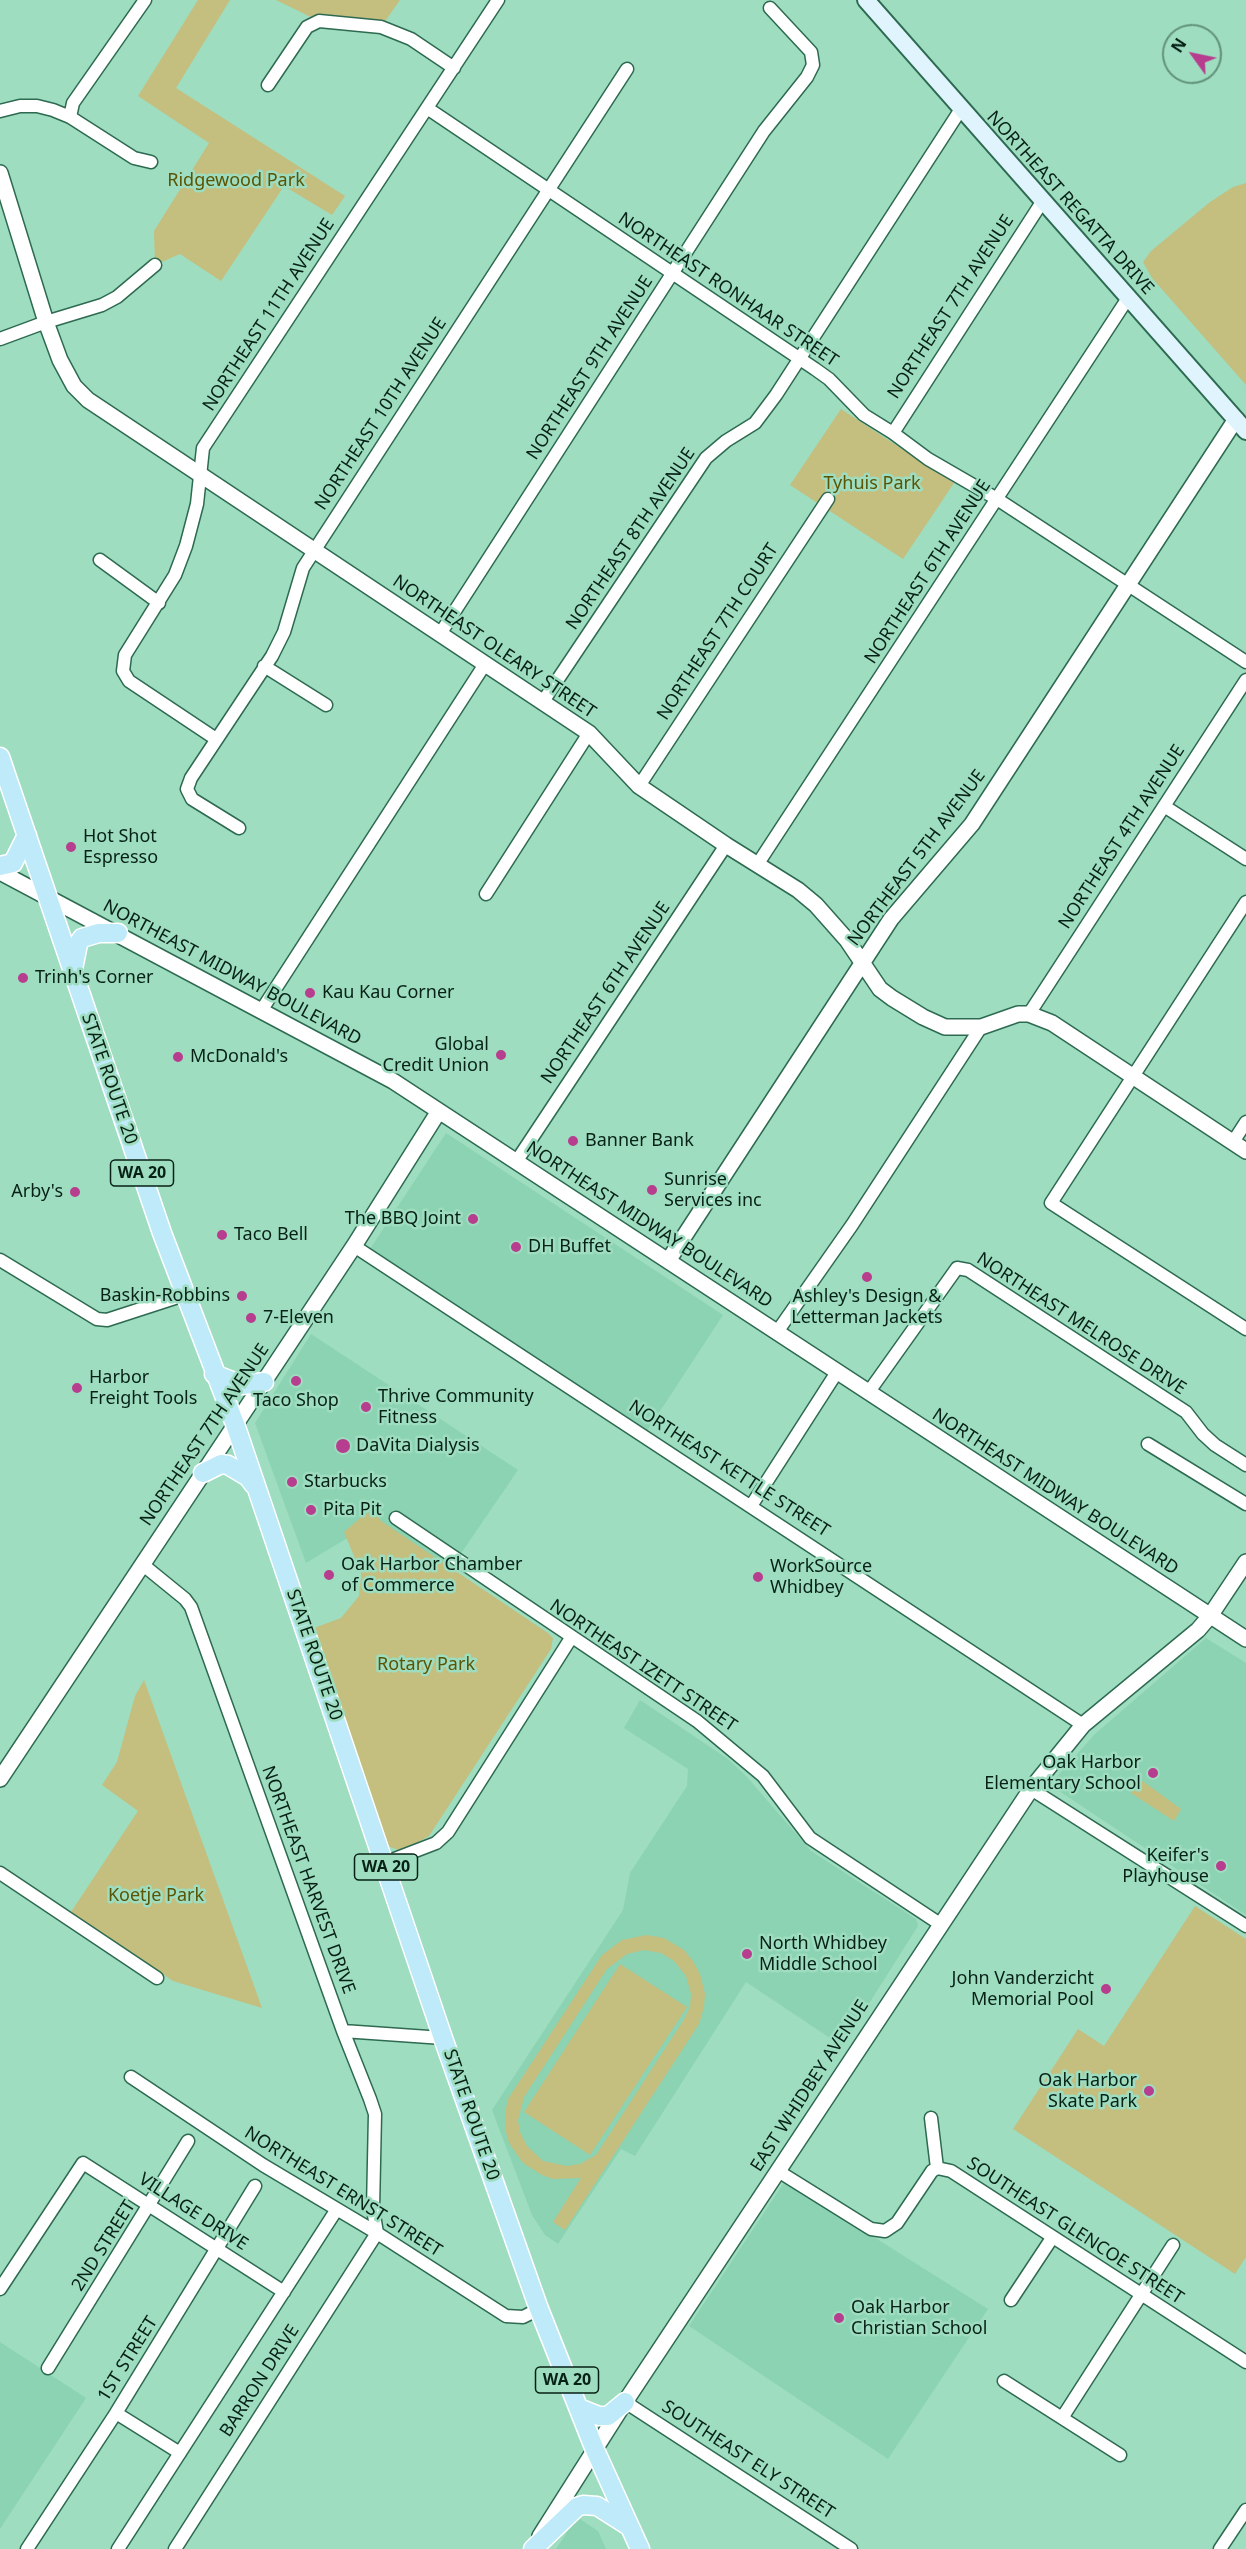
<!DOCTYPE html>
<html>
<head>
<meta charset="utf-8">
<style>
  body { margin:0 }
  #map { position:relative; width:1246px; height:2549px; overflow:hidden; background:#9eddbf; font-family:"Noto Sans",sans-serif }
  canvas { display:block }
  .north { position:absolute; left:1162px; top:24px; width:60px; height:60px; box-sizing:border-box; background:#9eddbf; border:2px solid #62927c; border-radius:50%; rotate:303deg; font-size:16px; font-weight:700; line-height:24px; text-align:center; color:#072117 }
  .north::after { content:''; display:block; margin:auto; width:21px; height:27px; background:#b73d8e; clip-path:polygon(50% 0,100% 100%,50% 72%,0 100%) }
</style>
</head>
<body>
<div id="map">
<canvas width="1246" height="2549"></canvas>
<div class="north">N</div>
</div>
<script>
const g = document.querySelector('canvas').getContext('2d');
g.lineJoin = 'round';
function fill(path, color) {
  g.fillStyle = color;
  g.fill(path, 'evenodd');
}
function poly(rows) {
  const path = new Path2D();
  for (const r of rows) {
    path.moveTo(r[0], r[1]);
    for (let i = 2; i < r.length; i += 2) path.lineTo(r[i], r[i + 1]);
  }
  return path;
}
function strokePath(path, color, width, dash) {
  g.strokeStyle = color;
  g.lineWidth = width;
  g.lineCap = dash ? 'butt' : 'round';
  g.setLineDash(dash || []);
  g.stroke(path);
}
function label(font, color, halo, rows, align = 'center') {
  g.font = font + ' "Noto Sans",sans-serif';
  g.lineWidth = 5;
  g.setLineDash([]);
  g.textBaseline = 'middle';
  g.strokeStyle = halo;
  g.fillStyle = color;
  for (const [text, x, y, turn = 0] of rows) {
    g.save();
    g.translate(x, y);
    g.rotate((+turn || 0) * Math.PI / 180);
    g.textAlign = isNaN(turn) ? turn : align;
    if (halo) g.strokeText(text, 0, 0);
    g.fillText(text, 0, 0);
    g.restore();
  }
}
fill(poly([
  [446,1133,723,1315,647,1431,370,1249],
  [311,1334,518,1470,449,1571,374,1522,306,1563,255,1423],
  [1206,1638,1246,1663,1246,1915,1053,1787,1053,1781,1095,1734],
  [640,1700,728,1759,746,1776,811,1851,916,1919,918,1926,842,2046,746,1982,635,2156,621,2149,558,2244,545,2235,532,2215,492,2110,623,1910,630,1873,687,1786,688,1769,624,1728],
  [785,2181,988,2309,888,2459,689,2326],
  [0,2342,86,2398,0,2529],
  [577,2517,598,2531,606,2549,556,2549]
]), '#8bd3b2');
fill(poly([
  [198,0,230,0,176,88,345,196,332,215,284,186,221,281,180,254,155,265,154,231,209,143,138,96],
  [276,0,400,0,381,27,319,21],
  [1246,183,1246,385,1152,278,1143,262,1151,251,1210,202,1233,187],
  [841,409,954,483,903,559,790,485],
  [375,1512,381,1521,548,1633,553,1638,551,1649,429,1836,402,1851,387,1846,314,1628,341,1618,359,1596,361,1573,344,1532,365,1514],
  [144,1680,262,2008,173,1981,71,1912,138,1811,102,1785,117,1762,135,1696],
  [1141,1780,1181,1809,1174,1821,1131,1793,1129,1784,1133,1781],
  [1195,1906,1246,1939,1246,2257,1235,2274,1013,2129,1078,2029,1104,2046],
  [646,1935,664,1938,684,1950,693,1961,700,1974,705,1994,704,2007,699,2024,565,2230,553,2222,581,2178,553,2179,542,2175,523,2163,509,2143,505,2129,505,2113,508,2099,602,1955,622,1940],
  [644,1950,661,1953,674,1961,686,1976,691,1994,690,2007,683,2021,596,2155,580,2164,567,2166,543,2161,527,2146,520,2132,518,2120,524,2097,607,1969,627,1954],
  [620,1964,687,2007,590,2155,524,2112]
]), '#c4be7f');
const minor = poly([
  [268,85,307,27,319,21,381,27,411,39,454,68],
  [427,108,815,369,829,379,864,415,893,433,928,459,997,499,1246,662],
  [0,111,20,106,37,106,53,110,70,117,134,158,151,162],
  [70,117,73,103,145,0],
  [0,339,46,322,102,305,117,297,155,265],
  [893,433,1042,202],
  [100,560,159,603],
  [440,634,764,131,807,77,813,65,811,52,770,8],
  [264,666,326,705],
  [542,703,706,458,726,441,755,423,776,395,961,109],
  [216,739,129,681,123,671,125,655,175,575,186,546,197,504,203,448,498,0],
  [639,786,828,499],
  [1164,806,1246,859],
  [239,828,192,799,187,789,191,778,272,656,284,632,303,568,627,69],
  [757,865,1128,298],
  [486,894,589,733],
  [1246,902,1051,1203,1246,1329],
  [261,1011,485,664],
  [1029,1014,1246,680],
  [1233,1142,1246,1122],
  [516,1162,726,845],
  [354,1246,1083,1725],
  [0,1260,97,1319,107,1320,184,1295],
  [777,1332,852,1225,981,1027],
  [868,1393,957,1268,968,1270,1186,1412,1203,1434,1215,1445,1246,1465],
  [1148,1444,1246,1504],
  [751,1506,837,1372],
  [396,1518,697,1721,763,1776,810,1838,940,1924],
  [142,1564,185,1599,191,1607,343,2031,370,2099,375,2114,373,2209,377,2233],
  [1031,1789,1246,1926],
  [384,1863,436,1843,448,1832,571,1638],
  [0,1873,157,1978],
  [343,2031,443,2038],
  [131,2077,263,2165,377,2233,506,2316,523,2317,539,2309],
  [931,2118,937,2168],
  [778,2171,871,2229,885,2231,897,2223,932,2171,937,2168,951,2171,1246,2362],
  [0,2289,83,2163,284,2292],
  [1011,2300,1052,2238],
  [48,2368,188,2141],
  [1004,2381,1120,2455],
  [625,2402,851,2549],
  [116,2413,180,2453],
  [1062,2418,1173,2245],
  [27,2549,116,2413,255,2186],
  [118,2549,337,2209],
  [175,2549,377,2233],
  [1220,2549,1246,2510]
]);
const tertiary = poly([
  [0,173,46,322,60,360,74,386,88,400,589,733,639,786,726,845,798,890,816,905,847,940,880,989,892,998,923,1017,945,1027,981,1027,1018,1014,1029,1014,1052,1023,1246,1151],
  [0,872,393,1081,1246,1639],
  [668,1261,891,919,972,824,1236,419],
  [0,1779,354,1246,439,1111],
  [540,2536,625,2402,1031,1789,1083,1725,1198,1630,1210,1616,1246,1562]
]);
const secondary = poly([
  [866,0,1246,431]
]);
const primary = poly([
  [0,757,162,1233,235,1424,443,2038,539,2309,595,2450,640,2549],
  [0,866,13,863,27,835],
  [73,969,78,944,82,938,99,933,118,933],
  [214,1374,242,1385,264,1382],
  [203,1473,221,1464,228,1465,248,1477,254,1485],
  [579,2408,599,2416,608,2416,625,2402],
  [533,2549,577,2507,583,2505,597,2506,630,2527]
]);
strokePath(minor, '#2d6a51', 15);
strokePath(tertiary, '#2d6a51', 18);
strokePath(secondary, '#2d6a51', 20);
strokePath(primary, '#fff', 21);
strokePath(minor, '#fff', 12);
strokePath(tertiary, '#fff', 15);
strokePath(secondary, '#dff4fd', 16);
strokePath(primary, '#beeafa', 18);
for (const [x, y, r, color] of [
  [71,847,6,"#b73d8e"],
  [23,978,6,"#b73d8e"],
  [310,993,6,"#b73d8e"],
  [501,1055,6,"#b73d8e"],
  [178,1057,6,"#b73d8e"],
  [573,1141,6,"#b73d8e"],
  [652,1190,6,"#b73d8e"],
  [75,1192,6,"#b73d8e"],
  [473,1219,6,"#b73d8e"],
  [222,1235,6,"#b73d8e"],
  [516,1247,6,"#b73d8e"],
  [867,1277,6,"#b73d8e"],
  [242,1296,6,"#b73d8e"],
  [251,1318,6,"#b73d8e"],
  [296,1381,6,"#b73d8e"],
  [77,1388,6,"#b73d8e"],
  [366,1407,6,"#b73d8e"],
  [343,1446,8,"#b73d8e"],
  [292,1482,6,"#b73d8e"],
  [311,1510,6,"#b73d8e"],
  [329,1575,6,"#b73d8e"],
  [758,1577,6,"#b73d8e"],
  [1153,1773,6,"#b73d8e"],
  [1221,1866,6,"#b73d8e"],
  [747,1954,6,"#b73d8e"],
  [1106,1989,6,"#b73d8e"],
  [1149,2091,6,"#b73d8e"],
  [839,2318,6,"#b73d8e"]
]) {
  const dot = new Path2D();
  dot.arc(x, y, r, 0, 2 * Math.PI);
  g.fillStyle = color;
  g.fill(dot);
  strokePath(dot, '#9eddbf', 2);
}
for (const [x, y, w] of [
  [142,1173,63],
  [386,1867,63],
  [567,2380,63]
]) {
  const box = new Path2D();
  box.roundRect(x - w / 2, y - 13, w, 26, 4.5);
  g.fillStyle = '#9eddbf';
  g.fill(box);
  strokePath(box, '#072117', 1.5);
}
label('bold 16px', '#072117', null, [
  ["WA 20",142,1173],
  ["WA 20",386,1867],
  ["WA 20",567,2380]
]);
label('18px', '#5b5404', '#9eddbf', [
  ["Ridgewood Park",236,181],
  ["Tyhuis Park",872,484],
  ["Rotary Park",426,1665],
  ["Koetje Park",156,1896]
]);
label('18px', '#072117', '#9eddbf', [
  ["NORTHEAST REGATTA DRIVE",1070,203,48],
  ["NORTHEAST RONHAAR STREET",728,290,34],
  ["NORTHEAST 7TH AVENUE",951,307,-57],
  ["NORTHEAST 11TH AVENUE",269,315,-57],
  ["NORTHEAST 9TH AVENUE",590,368,-57],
  ["NORTHEAST 10TH AVENUE",381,414,-57],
  ["NORTHEAST 8TH AVENUE",631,539,-56],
  ["NORTHEAST 6TH AVENUE",928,572,-57],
  ["NORTHEAST 7TH COURT",718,632,-57],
  ["NORTHEAST OLEARY STREET",494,647,34],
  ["NORTHEAST 4TH AVENUE",1122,837,-57],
  ["NORTHEAST 5TH AVENUE",917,858,-53],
  ["NORTHEAST MIDWAY BOULEVARD",232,973,28],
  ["NORTHEAST 6TH AVENUE",606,993,-56],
  ["STATE ROUTE 20",109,1079,71],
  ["NORTHEAST MIDWAY BOULEVARD",649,1225,33],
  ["NORTHEAST MELROSE DRIVE",1081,1324,33],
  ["NORTHEAST 7TH AVENUE",205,1435,-56],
  ["NORTHEAST KETTLE STREET",729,1469,33],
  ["NORTHEAST MIDWAY BOULEVARD",1055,1492,33],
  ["STATE ROUTE 20",314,1655,71],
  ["NORTHEAST IZETT STREET",643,1666,34],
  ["NORTHEAST HARVEST DRIVE",308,1880,70],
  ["EAST WHIDBEY AVENUE",810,2086,-57],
  ["STATE ROUTE 20",471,2115,71],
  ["NORTHEAST ERNST STREET",343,2192,32],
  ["VILLAGE DRIVE",193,2212,33],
  ["SOUTHEAST GLENCOE STREET",1075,2231,33],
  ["2ND STREET",104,2246,-58],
  ["1ST STREET",128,2359,-58],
  ["BARRON DRIVE",260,2381,-57],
  ["SOUTHEAST ELY STREET",748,2460,33]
]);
label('18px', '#072117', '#9eddbf', [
  ["Hot Shot",83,837],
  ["Espresso",83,858],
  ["Trinh's Corner",35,978],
  ["Kau Kau Corner",322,993],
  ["Global",489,1045,"right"],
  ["Credit Union",489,1066,"right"],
  ["McDonald's",190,1057],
  ["Banner Bank",585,1141],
  ["Sunrise",664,1180],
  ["Services inc",664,1201],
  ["Arby's",63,1192,"right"],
  ["The BBQ Joint",461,1219,"right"],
  ["Taco Bell",234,1235],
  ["DH Buffet",528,1247],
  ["Baskin-Robbins",230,1296,"right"],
  ["Ashley's Design &",867,1297,"center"],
  ["Letterman Jackets",867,1318,"center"],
  ["7-Eleven",263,1318],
  ["Harbor",89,1378],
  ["Freight Tools",89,1399],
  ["Thrive Community",378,1397],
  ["Fitness",378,1418],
  ["Taco Shop",296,1401,"center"],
  ["DaVita Dialysis",356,1446],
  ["Starbucks",304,1482],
  ["Pita Pit",323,1510],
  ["Oak Harbor Chamber",341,1565],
  ["of Commerce",341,1586],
  ["WorkSource",770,1567],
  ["Whidbey",770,1588],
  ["Oak Harbor",1141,1763,"right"],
  ["Elementary School",1141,1784,"right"],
  ["Keifer's",1209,1856,"right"],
  ["Playhouse",1209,1877,"right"],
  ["North Whidbey",759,1944],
  ["Middle School",759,1965],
  ["John Vanderzicht",1094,1979,"right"],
  ["Memorial Pool",1094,2000,"right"],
  ["Oak Harbor",1137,2081,"right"],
  ["Skate Park",1137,2102,"right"],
  ["Oak Harbor",851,2308],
  ["Christian School",851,2329]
], 'left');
</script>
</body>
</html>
